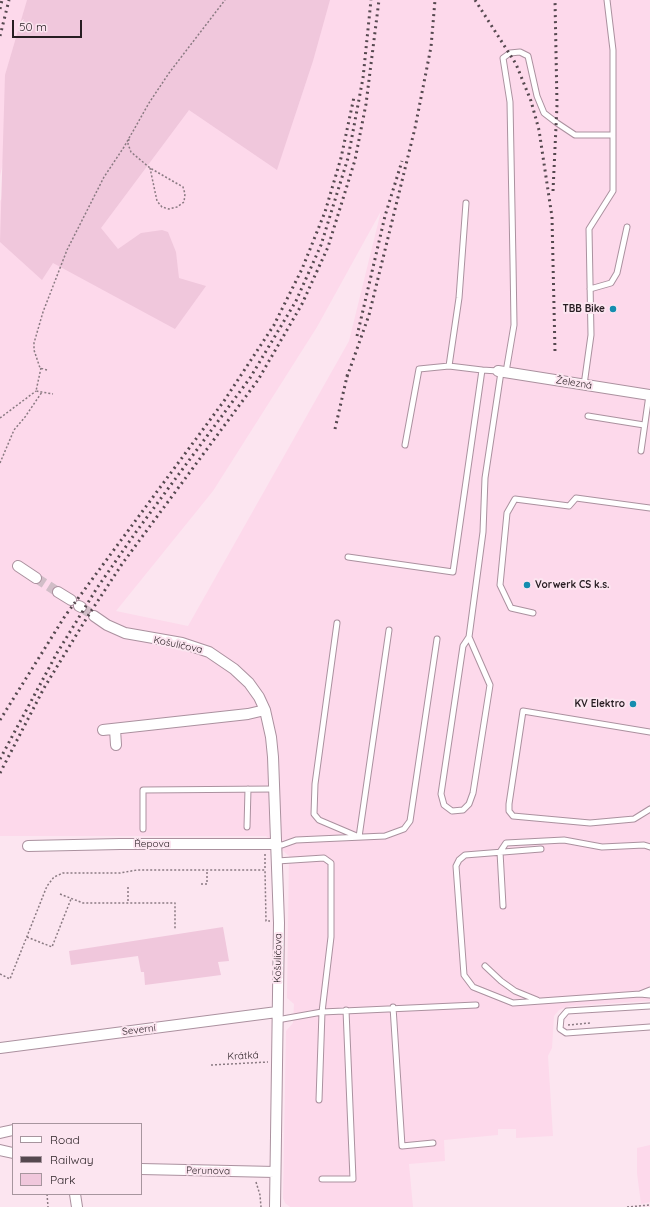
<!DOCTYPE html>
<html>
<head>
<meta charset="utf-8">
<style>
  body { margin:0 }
  #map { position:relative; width:650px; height:1207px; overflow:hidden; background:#fce5f0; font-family:Quicksand,sans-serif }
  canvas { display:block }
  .legend { position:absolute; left:12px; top:1123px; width:130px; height:72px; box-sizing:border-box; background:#fce5f0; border:1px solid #a7959e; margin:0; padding:5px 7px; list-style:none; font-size:12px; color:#271d22 }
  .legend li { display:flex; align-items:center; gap:8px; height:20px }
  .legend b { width:20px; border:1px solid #a7959e }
  .scale { position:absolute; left:12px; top:20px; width:70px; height:18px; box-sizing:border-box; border:2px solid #271d22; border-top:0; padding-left:5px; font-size:12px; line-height:14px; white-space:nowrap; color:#271d22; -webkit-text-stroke:3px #fce5f0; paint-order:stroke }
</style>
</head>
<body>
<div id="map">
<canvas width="650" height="1207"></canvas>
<ul class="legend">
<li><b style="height:5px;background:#fff"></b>Road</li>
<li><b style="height:5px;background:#55484f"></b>Railway</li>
<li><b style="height:11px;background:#f0c7dc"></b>Park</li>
</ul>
<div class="scale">50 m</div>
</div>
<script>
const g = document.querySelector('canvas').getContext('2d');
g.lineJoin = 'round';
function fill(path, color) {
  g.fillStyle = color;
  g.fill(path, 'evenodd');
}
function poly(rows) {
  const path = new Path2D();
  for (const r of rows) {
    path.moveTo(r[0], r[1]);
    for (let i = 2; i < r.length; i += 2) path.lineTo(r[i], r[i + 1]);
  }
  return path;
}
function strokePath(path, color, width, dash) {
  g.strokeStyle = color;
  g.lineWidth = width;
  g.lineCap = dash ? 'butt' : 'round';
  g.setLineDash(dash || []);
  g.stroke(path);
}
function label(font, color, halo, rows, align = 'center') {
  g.font = font + ' Quicksand,sans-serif';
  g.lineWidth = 4;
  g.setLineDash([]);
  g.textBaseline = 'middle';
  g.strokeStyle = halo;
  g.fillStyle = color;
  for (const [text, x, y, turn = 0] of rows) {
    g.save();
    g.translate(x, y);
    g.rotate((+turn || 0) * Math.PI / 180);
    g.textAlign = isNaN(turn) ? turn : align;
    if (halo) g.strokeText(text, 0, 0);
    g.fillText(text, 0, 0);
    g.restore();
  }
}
fill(poly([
  [0,0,40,0,0,176],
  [161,0,650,0,650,1001,569,1006,559,1010,554,1016,552,1048,548,1056,553,1136,516,1138,516,1129,498,1129,498,1135,444,1140,445,1161,409,1164,413,1207,290,1207,285,1203,283,1198,286,1031,293,1023,294,1004,287,998,289,856,266,836,0,836,0,201,72,106],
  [381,211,349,341,188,626,116,611,213,491,317,327],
  [650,1145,650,1202,641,1204,637,1173,637,1148]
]), '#fdd9eb');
fill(poly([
  [27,0,330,0,313,61,277,170,189,110,101,228,118,249,141,233,162,230,168,232,176,252,179,278,206,286,175,329,53,263,42,280,0,242,5,75],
  [223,927,229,961,218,962,221,975,145,985,144,972,141,972,138,956,71,965,69,951]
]), '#f0c7dc');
strokePath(poly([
  [36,578,58,592],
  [81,607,94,616]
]), '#d1bdc7', 10, [10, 5]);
const service = poly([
  [590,289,611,283,617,273,627,227],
  [449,366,459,298,466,203],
  [506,372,514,325,513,262,510,102,503,58,510,53,520,52,528,56,537,96,544,113,557,123,575,135,613,135],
  [584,385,591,335,589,229,613,191,613,50,607,0],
  [588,416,644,425],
  [405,445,419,369,449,366,482,370],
  [641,451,649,395],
  [348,557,453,572,482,370,498,371],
  [533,613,511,608,500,585,507,513,515,499,569,506,576,498,650,508],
  [337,623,315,784,314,814,319,820,359,837,389,630],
  [469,637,463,646,441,794,444,805,452,811,463,810,469,804,473,793,490,685,469,637,483,532,485,478,501,372],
  [650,732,523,711,509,804,509,811,513,816,590,823,634,819,650,809],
  [247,827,248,789],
  [143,829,143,790,274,789],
  [276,844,282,845,296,840,385,836,404,829,410,821,437,639],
  [541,849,465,855,459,860,456,866,464,975,473,987,513,1003,640,994,650,995],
  [277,861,324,858,331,863,331,937,322,1012,319,1100],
  [503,906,500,852,506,843,564,840,602,847,644,845,650,847],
  [485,966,501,981,515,991,537,1000],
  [640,994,650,990],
  [650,1006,567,1011,561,1018,560,1029,566,1033,650,1027],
  [393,1007,402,1146,433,1143],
  [277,1020,322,1012,476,1005],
  [322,1179,353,1179,346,1010]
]);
const minor = poly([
  [498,371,650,395],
  [18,566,36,578],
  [58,592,71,600],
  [79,606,81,607],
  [94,616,107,625,125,633,182,643,209,652,234,669,249,683,259,697,265,710,271,737,273,757,279,923,275,1207],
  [115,729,116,745],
  [103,730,248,714,265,710],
  [28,846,120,844,276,844],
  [0,1048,277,1012],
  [0,1133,13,1130],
  [0,1150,13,1153],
  [141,1169,275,1172],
  [75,1194,77,1207]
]);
strokePath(service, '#ab919f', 7);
strokePath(minor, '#ab919f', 12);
strokePath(poly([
  [129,139,128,144,131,152,150,168,183,187,185,194,184,202,177,207,169,209,162,207,157,201,150,168],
  [41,368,36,391,53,394],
  [47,370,40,368,34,350,34,343,43,312,67,250,104,177,124,147,149,103,169,73,225,0],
  [0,418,36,391],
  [0,463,14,430,25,417,42,392],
  [265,854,265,870],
  [201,884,207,884,207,870],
  [128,887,128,903],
  [60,894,83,903,175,903,175,929],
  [27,937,52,947,71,899],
  [0,974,10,979,47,886,54,877,63,873,120,873,137,870,265,870,266,921,270,921],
  [568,1025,590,1023],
  [211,1065,268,1062],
  [256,1182,260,1195,261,1207],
  [47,1194,48,1207],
  [627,1207,650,1205]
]), '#8a7a82', 1.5, [2, 2]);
strokePath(service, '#fff', 5);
strokePath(minor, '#fff', 10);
strokePath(poly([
  [475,0,516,64,531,101,539,130,552,217,555,352],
  [0,9,2,0],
  [0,36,9,0],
  [553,191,557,105,555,0],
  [357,336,385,216,402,161],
  [347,377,369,315,415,128,431,47,435,0],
  [335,429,348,372],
  [0,720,65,616,224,401,274,325,302,269,325,212,341,158,354,97],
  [0,759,57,653,97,588,136,532,250,378,296,301,321,245,348,158,363,78,371,0],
  [0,773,44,688,86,619,122,564,258,380,302,304,328,247,355,160,366,104,379,0]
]), '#55484f', 3, [2, 4]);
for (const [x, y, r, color] of [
  [613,309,4,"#158daf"],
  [527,585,4,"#158daf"],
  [633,704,4,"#158daf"]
]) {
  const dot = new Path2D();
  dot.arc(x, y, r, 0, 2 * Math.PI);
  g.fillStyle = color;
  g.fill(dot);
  strokePath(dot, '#fce5f0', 1.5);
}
label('bold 10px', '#271d22', '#fce5f0', [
  ["TBB Bike",605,309],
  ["Vorwerk CS k.s.",535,585,"left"],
  ["KV Elektro",625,704]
], 'right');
label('10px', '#271d22', '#fce5f0', [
  ["Železná",574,383,9],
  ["Košuličova",178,645,12],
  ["Řepova",152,844],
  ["Košuličova",278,958,-89],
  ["Severní",139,1030,-7],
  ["Krátká",243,1056,-3],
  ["Perunova",208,1171,1]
]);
</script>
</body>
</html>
